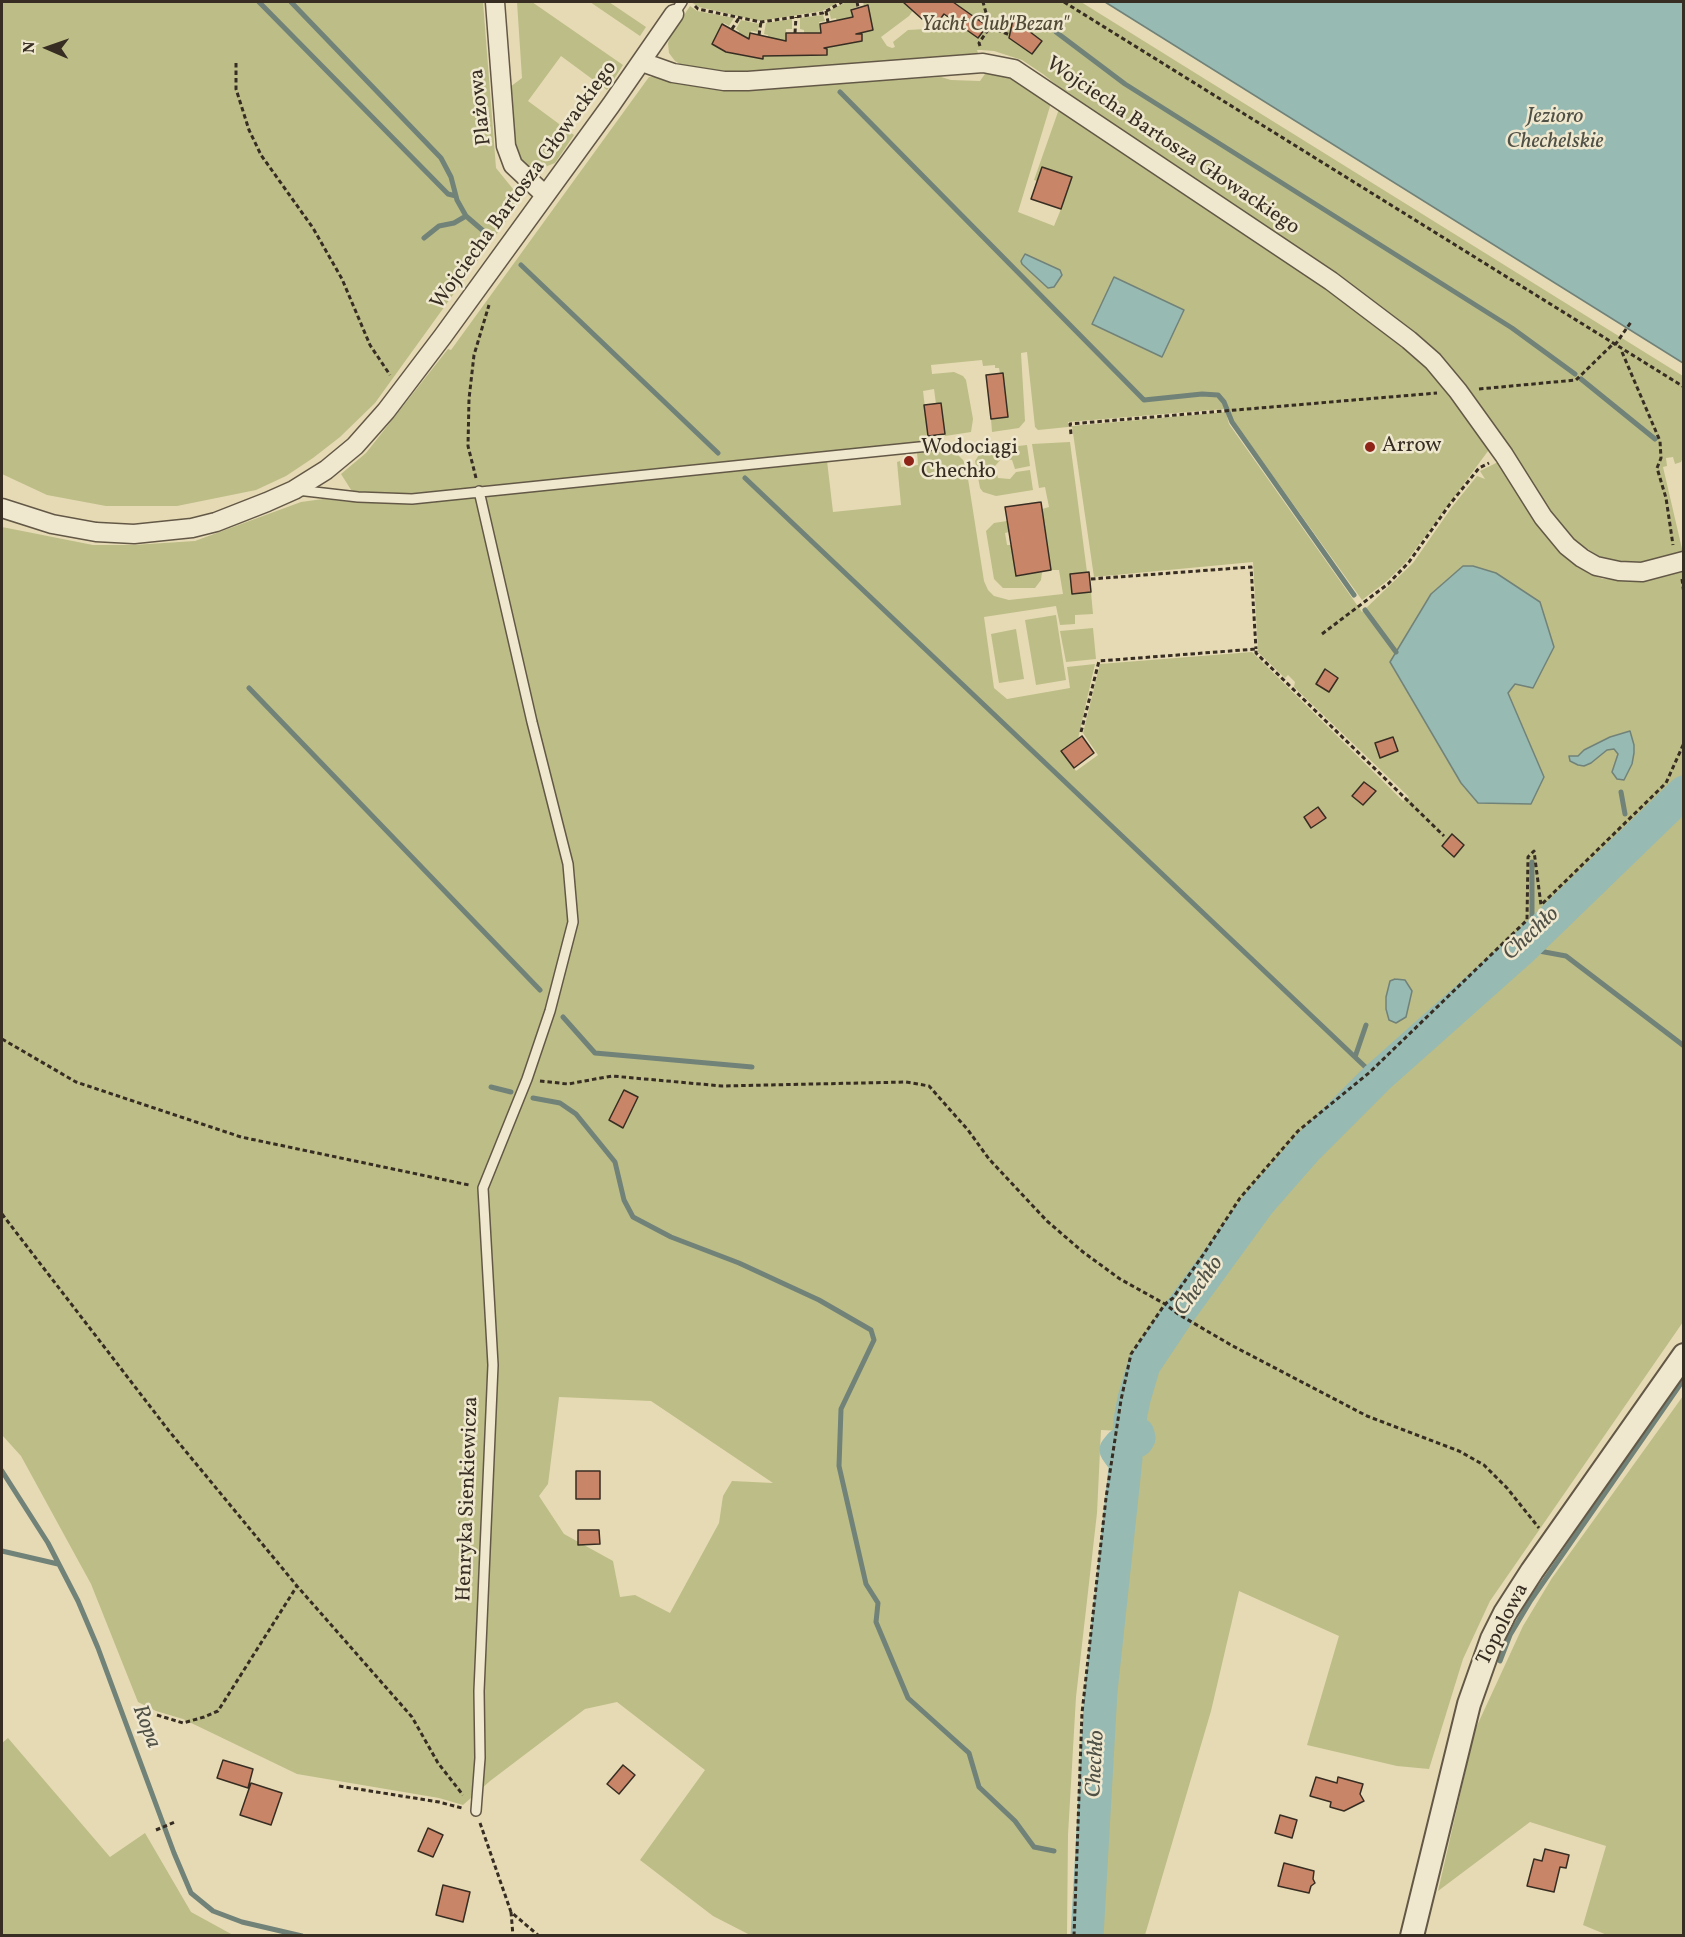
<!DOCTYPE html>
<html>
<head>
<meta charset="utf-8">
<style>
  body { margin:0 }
  #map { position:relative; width:1685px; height:1937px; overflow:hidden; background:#e6dab4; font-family:Vollkorn,serif }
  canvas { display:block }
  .frame { position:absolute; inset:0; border:3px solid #372d22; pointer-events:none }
  .north { position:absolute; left:18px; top:18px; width:60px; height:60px; -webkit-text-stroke:4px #efe7ce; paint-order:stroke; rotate:272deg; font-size:16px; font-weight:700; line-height:24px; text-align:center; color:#372d22 }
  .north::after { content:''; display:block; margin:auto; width:21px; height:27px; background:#372d22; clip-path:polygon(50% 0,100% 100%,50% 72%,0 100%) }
</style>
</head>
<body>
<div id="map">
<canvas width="1685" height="1937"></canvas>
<div class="frame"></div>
<div class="north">N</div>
</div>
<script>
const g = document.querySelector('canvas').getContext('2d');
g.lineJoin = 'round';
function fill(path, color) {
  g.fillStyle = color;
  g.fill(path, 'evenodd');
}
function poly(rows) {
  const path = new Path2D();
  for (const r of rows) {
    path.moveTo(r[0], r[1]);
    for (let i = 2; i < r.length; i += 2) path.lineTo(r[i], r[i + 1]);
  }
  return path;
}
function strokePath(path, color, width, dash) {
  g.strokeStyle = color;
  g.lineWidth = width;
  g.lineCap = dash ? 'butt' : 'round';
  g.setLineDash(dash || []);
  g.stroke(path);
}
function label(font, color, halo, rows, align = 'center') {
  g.font = font + ' Vollkorn,serif';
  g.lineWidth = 5;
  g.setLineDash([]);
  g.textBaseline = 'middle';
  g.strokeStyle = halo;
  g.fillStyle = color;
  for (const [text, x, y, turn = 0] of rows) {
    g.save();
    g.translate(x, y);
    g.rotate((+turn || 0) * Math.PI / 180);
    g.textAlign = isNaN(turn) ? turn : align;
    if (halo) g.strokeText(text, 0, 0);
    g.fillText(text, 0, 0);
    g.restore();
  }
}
fill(poly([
  [2,2,483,2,496,168,513,189,517,198,517,206,375,403,340,437,313,458,286,476,256,490,177,506,106,506,47,495,2,474],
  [517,2,532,2,623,65,607,90,561,56,528,101,574,135,555,163,537,170,527,166,520,157,514,141,510,87,522,78],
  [590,2,609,2,646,27,640,36],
  [691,2,839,2,822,11,760,21,699,7],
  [846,2,855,2,857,7,851,9,857,33,873,29,868,5,864,6,863,2,903,2,905,3,913,2,910,5,914,9,909,16,881,37,887,46,892,48,895,47,893,42,908,30,943,28,951,32,957,24,935,8,933,11,920,2,1081,2,1683,376,1683,457,1681,462,1675,464,1673,457,1666,458,1667,466,1663,467,1683,553,1641,564,1621,563,1603,559,1577,542,1553,516,1467,386,1441,356,1414,332,1334,272,1076,101,1043,74,1022,60,994,51,981,50,977,50,979,56,725,74,683,66,675,61,669,53,668,43,671,35,690,6,697,11,734,18,729,26,724,23,712,44,727,53,739,31,736,29,741,20,759,24,758,32,751,31,746,56,763,59,768,35,764,34,766,23,792,19,792,29,786,29,787,55,803,56,804,30,800,29,800,18,823,15,825,21,819,22,824,48,841,45,836,18,831,19,829,11],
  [987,71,1010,77,1051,103,1018,212,1054,226,1061,209,1071,177,1042,167,1037,181,1034,180,1059,109,1327,287,1403,344,1431,369,1491,447,1406,562,1387,581,1362,600,1225,409,1068,422,1068,427,1038,430,1035,427,1027,352,1021,353,1025,421,1019,428,992,432,991,419,1008,417,1003,374,1000,374,999,368,995,368,995,365,983,366,982,360,931,365,932,374,954,372,963,376,966,380,973,419,971,432,945,436,941,403,936,404,934,389,923,391,929,441,826,452,833,512,901,505,897,462,900,461,901,467,918,465,917,452,955,452,963,460,966,466,984,581,988,590,994,596,1009,600,1063,594,1059,570,1051,570,1042,509,1049,507,1045,487,1039,488,1032,444,1070,442,1087,572,1072,594,1091,592,1093,614,1075,615,1075,624,1060,625,1056,606,984,617,994,688,1007,699,1070,688,1067,667,1095,664,1078,739,1062,751,1076,771,1098,755,1083,733,1100,664,1252,652,1403,801,1409,797,1294,687,1295,682,1288,675,1285,678,1258,652,1253,562,1094,577,1072,426,1226,412,1229,424,1362,612,1413,563,1452,507,1477,476,1485,479,1480,471,1500,461,1559,548,1572,562,1589,574,1603,579,1635,580,1684,570,1683,784,1671,800,1293,1154,1260,1190,1140,1360,1130,1387,1123,1431,1101,1430,1097,1513,1076,1697,1068,1835,1067,1935,750,1935,713,1916,640,1860,705,1770,617,1702,585,1709,490,1781,463,1805,439,1798,297,1774,183,1719,156,1711,138,1702,91,1584,21,1456,2,1435,2,527,93,545,133,545,195,541,301,502,323,499,350,502,353,493,341,474,366,453,448,349,451,350,649,77,663,77,723,90,941,77,951,80,980,81],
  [1463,566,1474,566,1515,684,1508,693,1544,777,1478,803,1461,783,1390,663,1431,594],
  [559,1397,651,1401,773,1483,732,1481,723,1496,719,1523,670,1613,635,1595,620,1597,613,1561,564,1534,539,1496,548,1484],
  [1027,445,1030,466,1015,469,1012,460,1002,458,995,466,998,478,1010,479,1016,472,1030,470,1033,490,996,496,983,492,980,488,975,461,982,450],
  [1007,521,1009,532,1005,533,1007,545,1011,545,1016,576,1042,572,1041,580,1035,588,1003,588,994,579,986,531,994,523],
  [1056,615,1066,680,1036,685,1025,620],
  [1093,628,1096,659,1066,662,1060,631],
  [1016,629,1024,679,999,683,991,634],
  [1683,799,1683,1322,1490,1601,1463,1659,1429,1769,1397,1766,1307,1745,1339,1636,1239,1591,1211,1711,1145,1935,1095,1935,1107,1713,1126,1523,1138,1399,1149,1365,1188,1308,1283,1187,1379,1092,1677,809],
  [1683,1396,1683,1935,1607,1935,1583,1925,1606,1846,1530,1822,1438,1891,1475,1730,1523,1626,1552,1578],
  [8,1738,110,1857,145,1833,191,1912,233,1935,2,1935,2,1743]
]), '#bdbd87');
const water = poly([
  [1105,2,1683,2,1683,363,1105,2],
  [1025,254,1060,270,1062,275,1054,287,1048,288,1022,264,1021,261,1025,254],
  [1114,277,1184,310,1162,357,1092,324,1114,277],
  [1463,566,1473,566,1496,573,1540,602,1554,647,1533,688,1515,684,1508,693,1544,777,1531,804,1478,803,1461,783,1390,662,1431,594,1463,566],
  [1630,731,1634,745,1634,753,1632,764,1624,780,1617,779,1612,772,1618,754,1614,749,1607,750,1591,763,1584,766,1578,765,1570,761,1569,756,1578,756,1584,750,1610,737,1630,731],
  [1395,979,1405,980,1412,991,1406,1017,1396,1023,1389,1020,1386,1009,1386,997,1390,981,1395,979]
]);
fill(water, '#97bab3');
strokePath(water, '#718279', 1.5);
strokePath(poly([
  [259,2,448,194,456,196],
  [291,2,441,158,451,177,457,200,466,216,488,235],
  [1056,32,1125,84,1512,328,1575,374],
  [840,92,1144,400,1202,394,1218,395,1224,402,1232,422,1354,595],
  [424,238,439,226,454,223,466,216],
  [521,265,718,453],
  [1581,379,1655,439],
  [745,478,1377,1078],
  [1365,610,1396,652],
  [249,688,540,990],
  [1621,792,1625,814],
  [1629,828,1633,842],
  [1532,862,1532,939],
  [1523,948,1566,956,1684,1046],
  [563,1017,595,1053,752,1067],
  [1355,1057,1366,1025],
  [491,1087,511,1092],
  [533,1098,560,1103,576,1114,615,1162,624,1200,633,1217,671,1237,739,1263,819,1300,871,1330,874,1340,841,1409,839,1466,866,1584,878,1603,876,1622,908,1698,969,1753,979,1787,1015,1821,1034,1847,1054,1851],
  [2,1471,48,1543,78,1601,98,1648,174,1853,191,1893,213,1911,242,1922,302,1936],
  [2,1551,58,1564],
  [1500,1661,1510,1635,1531,1600,1684,1379],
  [1080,1892,1089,1898],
  [1089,1901,1095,1905]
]), '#718279', 5);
strokePath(poly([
  [1087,1936,1101,1691,1126,1459,1121,1457,1116,1450,1120,1445,1131,1444,1137,1441,1139,1438,1138,1434,1130,1431,1130,1420,1134,1399,1144,1365,1178,1314,1259,1203,1308,1147,1377,1078,1523,948,1684,792]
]), '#97bab3', 33);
const building = poly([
  [903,2,953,2,987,26,978,38,944,14,935,26,923,18,922,19,903,2],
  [868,5,873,30,856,34,862,34,862,41,824,48,827,49,827,55,763,56,763,59,726,52,712,44,722,24,749,39,750,33,786,41,786,33,821,33,820,24,853,17,851,10,868,5],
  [1013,19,1042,41,1032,54,1009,38,1013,19],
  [1042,167,1072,177,1061,209,1031,199,1042,167],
  [1003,373,1008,417,991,419,986,375,1003,373],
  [941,403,945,434,928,436,924,405,941,403],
  [1041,502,1051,570,1016,576,1005,507,1041,502],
  [1089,572,1091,592,1072,594,1070,574,1089,572],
  [1325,669,1338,678,1329,692,1316,684,1325,669],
  [1082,736,1094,753,1074,768,1061,751,1082,736],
  [1393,737,1398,751,1380,758,1375,743,1393,737],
  [1364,782,1376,791,1363,805,1352,796,1364,782],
  [1318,807,1326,818,1311,828,1304,817,1318,807],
  [1452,834,1464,845,1454,857,1442,846,1452,834],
  [624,1090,638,1097,623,1128,609,1120,624,1090],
  [576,1471,600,1471,600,1499,576,1499,576,1471],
  [578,1530,599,1530,600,1544,578,1545,578,1530],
  [223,1760,253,1769,248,1788,217,1778,223,1760],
  [623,1765,635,1775,619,1794,607,1784,623,1765],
  [1316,1777,1337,1783,1338,1777,1363,1784,1360,1794,1364,1801,1344,1811,1330,1807,1331,1802,1310,1796,1316,1777],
  [251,1783,282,1793,271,1825,240,1815,251,1783],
  [1280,1815,1297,1820,1292,1838,1275,1833,1280,1815],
  [428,1828,443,1835,433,1857,418,1851,428,1828],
  [1545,1849,1569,1855,1566,1868,1560,1867,1554,1892,1527,1886,1534,1859,1542,1861,1545,1849],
  [1284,1863,1314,1871,1313,1879,1315,1883,1311,1886,1309,1893,1278,1886,1284,1863],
  [443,1885,470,1892,463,1922,436,1915,443,1885]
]);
fill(building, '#c98567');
strokePath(building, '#372d22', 1.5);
const service = poly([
  [674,14,682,2],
  [297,490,358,497,412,499,929,446],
  [476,1811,480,1758,479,1691,493,1365,483,1188,527,1079,550,1011,573,922,568,864,532,722,479,491]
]);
const minor = poly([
  [495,2,506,146,513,165,545,195],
  [642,62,673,73,724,81,748,81,983,63,1014,69,1331,281,1409,340,1433,361,1458,391,1504,455,1543,517,1567,546,1582,558,1596,566,1619,571,1642,572,1684,561],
  [2,508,52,524,96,532,134,534,192,528,216,522,267,502,294,490,326,470,355,446,386,411,443,336,611,105,674,14]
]);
const tertiary = poly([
  [1412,1936,1469,1704,1492,1639,1505,1613,1532,1571,1684,1355]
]);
strokePath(service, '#635846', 12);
strokePath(minor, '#635846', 21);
strokePath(tertiary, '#635846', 26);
strokePath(poly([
  [857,2,858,7],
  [1064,2,1684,387],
  [695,6,698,9,761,22,823,13,842,2],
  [826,11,828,22],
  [990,27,1010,35],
  [732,29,739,18],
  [795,33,796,17],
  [759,35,761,22],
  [980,46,979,43,990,27,983,2],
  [236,63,236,89,249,130,261,155,313,228,342,279,370,345,390,375],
  [1615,345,1631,322],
  [1622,352,1660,441,1661,458,1657,468,1666,498,1673,545],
  [1479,389,1576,380,1613,344],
  [1071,434,1070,424,1437,393],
  [476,478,468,446,469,399,474,355,489,305],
  [1091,579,1251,567,1256,649],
  [1682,579,1684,594],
  [1322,634,1388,584,1409,562,1450,504,1479,468,1489,463],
  [1081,732,1099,661,1256,649,1256,653,1444,836],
  [2,1039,76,1082,241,1137,469,1185],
  [540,1081,568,1084,612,1076,722,1086,906,1082,929,1086,968,1130,989,1159,1047,1221,1083,1252,1120,1279,1165,1304,1178,1314,1231,1345,1367,1416,1459,1451,1484,1465,1507,1488,1539,1528],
  [2,1214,169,1431,297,1586,412,1717,438,1763,463,1795],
  [157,1715,183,1723,204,1717,218,1711,297,1586],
  [339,1786,439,1802,462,1808],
  [480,1823,511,1912,539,1936],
  [156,1830,175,1822],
  [511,1912,513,1936],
  [1074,1936,1082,1713,1106,1498,1121,1400,1131,1354,1165,1304,1173,1298,1203,1255,1240,1198,1298,1131,1370,1072,1527,920,1528,857,1534,851,1541,905,1666,783,1684,743]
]), '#372d22', 3, [4.5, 3]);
strokePath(service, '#efe7ce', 9);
strokePath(minor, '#efe7ce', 18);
strokePath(tertiary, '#efe7ce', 22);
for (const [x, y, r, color] of [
  [1370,447,6,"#8f2418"],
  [909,461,6,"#8f2418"]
]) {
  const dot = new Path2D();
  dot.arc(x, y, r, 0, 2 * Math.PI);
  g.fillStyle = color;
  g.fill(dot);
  strokePath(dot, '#efe7ce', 2);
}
label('italic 21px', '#524a36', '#efe7ce', [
  ["Yacht Club\"Bezan\"",995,26]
]);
label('21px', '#372d22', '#efe7ce', [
  ["Plażowa",482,107,-96],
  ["Wojciecha Bartosza Głowackiego",1172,147,34],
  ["Wojciecha Bartosza Głowackiego",525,186,-54],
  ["Henryka Sienkiewicza",469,1499,-88],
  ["Topolowa",1504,1625,-63]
]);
label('21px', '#372d22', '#efe7ce', [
  ["Arrow",1382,447],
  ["Wodociągi",921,449],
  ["Chechło",921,473]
], 'left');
label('italic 22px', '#4f5046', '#efe7ce', [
  ["Jezioro",1555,118],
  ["Chechelskie",1555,143],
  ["Chechło",1532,935,-43],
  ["Chechło",1200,1287,-54],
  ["Ropa",145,1727,69],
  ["Chechło",1097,1764,-87]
]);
</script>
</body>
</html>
